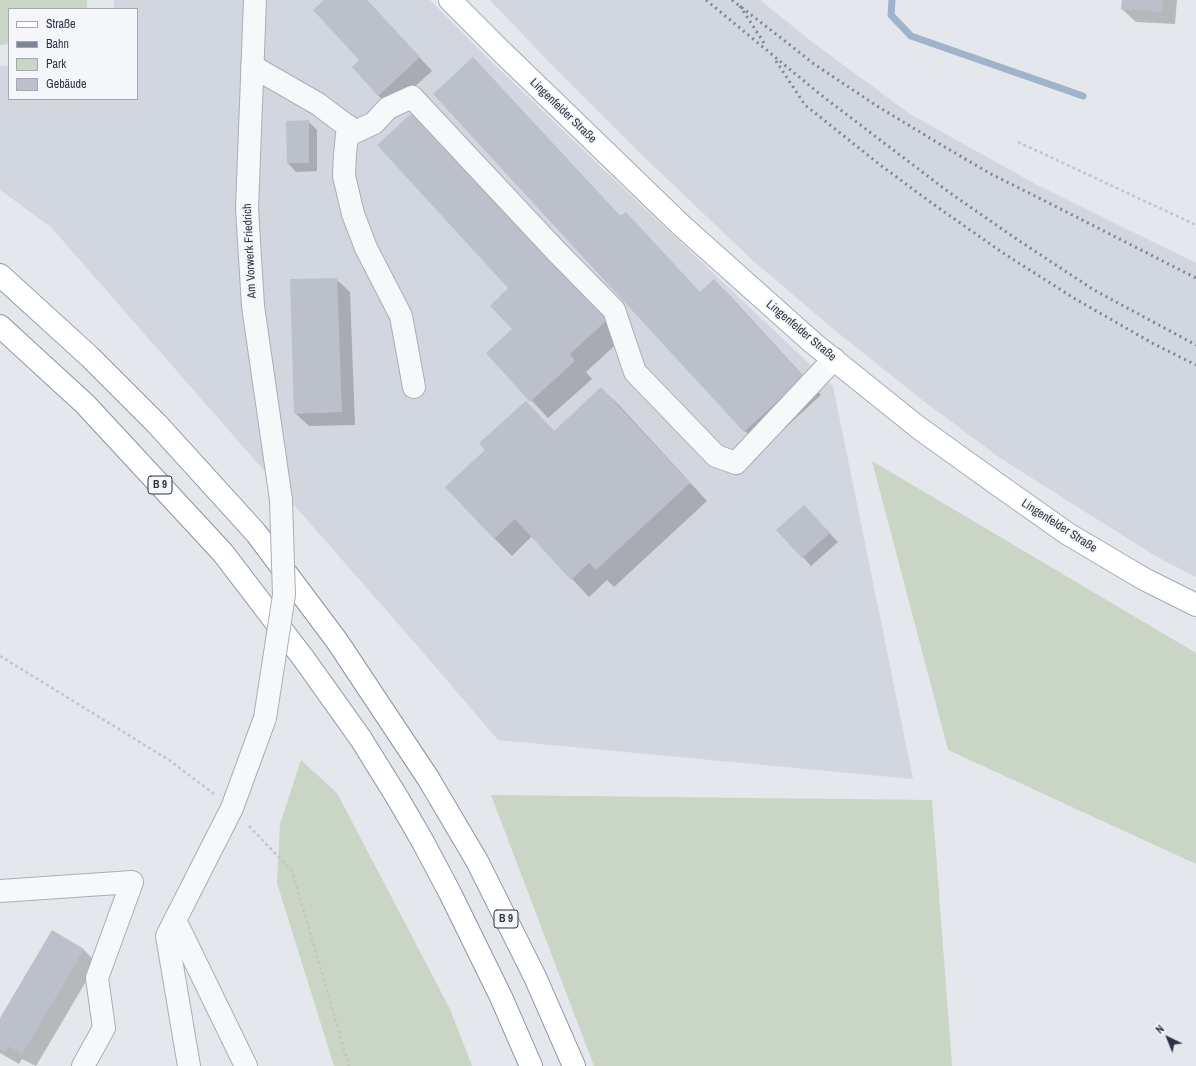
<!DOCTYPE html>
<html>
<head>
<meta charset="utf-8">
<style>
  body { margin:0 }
  #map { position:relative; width:1196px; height:1066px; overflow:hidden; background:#e4e7ec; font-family:"Archivo Narrow",sans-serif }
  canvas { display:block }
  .legend { position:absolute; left:8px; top:8px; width:130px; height:92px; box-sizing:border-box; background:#f4f6f9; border:1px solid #a4a8b1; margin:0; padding:5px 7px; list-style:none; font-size:12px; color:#2b3445 }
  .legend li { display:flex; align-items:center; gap:8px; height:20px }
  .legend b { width:20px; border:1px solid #a4a8b1 }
  .north { position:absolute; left:1148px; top:1018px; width:40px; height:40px; -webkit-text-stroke:3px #f4f6f9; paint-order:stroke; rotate:317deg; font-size:11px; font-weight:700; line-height:16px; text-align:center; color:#2b3445 }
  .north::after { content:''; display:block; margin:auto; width:14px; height:18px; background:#2b3445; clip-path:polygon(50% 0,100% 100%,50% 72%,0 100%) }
</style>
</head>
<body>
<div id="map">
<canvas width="1196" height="1066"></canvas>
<ul class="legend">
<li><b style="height:5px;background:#fff"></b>Straße</li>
<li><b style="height:5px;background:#7d8696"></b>Bahn</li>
<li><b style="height:11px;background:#c9d6c5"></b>Park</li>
<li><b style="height:11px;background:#bbc0ca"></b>Gebäude</li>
</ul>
<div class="north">N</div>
</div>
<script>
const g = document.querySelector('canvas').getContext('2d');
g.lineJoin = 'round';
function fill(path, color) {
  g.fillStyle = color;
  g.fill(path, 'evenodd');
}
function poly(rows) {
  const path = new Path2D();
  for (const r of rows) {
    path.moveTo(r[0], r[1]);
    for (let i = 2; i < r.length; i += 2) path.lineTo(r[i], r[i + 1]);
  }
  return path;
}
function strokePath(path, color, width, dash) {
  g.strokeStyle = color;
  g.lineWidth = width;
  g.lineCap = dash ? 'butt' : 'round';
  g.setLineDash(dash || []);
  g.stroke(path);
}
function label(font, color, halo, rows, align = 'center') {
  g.font = font + ' "Archivo Narrow",sans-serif';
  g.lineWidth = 3.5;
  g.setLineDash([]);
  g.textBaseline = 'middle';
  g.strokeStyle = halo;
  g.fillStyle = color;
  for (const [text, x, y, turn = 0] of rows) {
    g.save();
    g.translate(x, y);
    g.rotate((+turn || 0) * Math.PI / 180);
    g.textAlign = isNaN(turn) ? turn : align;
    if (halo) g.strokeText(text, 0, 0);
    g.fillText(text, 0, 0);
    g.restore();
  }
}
fill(poly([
  [114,0,430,0,496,66,604,170,833,386,913,779,498,740,421,650,51,227,0,190,0,66,9,65,9,99,137,99,137,9,114,9],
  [490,0,760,0,811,41,910,114,1037,185,1196,263,1196,577,1157,557,1000,458,921,399,832,328,749,257,642,155,545,58]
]), '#d2d6de');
fill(poly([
  [0,0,87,0,87,9,9,9,9,44,0,45],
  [872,461,1196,653,1196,864,948,750],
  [301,760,337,793,450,1009,472,1066,334,1066,277,883,280,824],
  [491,795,932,800,952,1066,594,1066]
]), '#c9d6c5');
fill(poly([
  [325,0,367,0,432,71,391,108,378,95,361,60],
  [1123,0,1177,0,1175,24,1136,22,1122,9],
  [473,58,490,76,621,217,626,213,700,293,714,280,731,297,821,395,762,449,745,431],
  [414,112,623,338,586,372,592,379,548,418,487,353,513,330,510,288],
  [308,121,317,130,317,171,296,172,288,163],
  [336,279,350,292,355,425,309,426,295,413],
  [601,388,619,405,707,501,614,587,607,580,589,597,532,536,512,556,494,538,554,432],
  [812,515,838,542,811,566,803,557],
  [52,932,84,950,97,963,36,1066,22,1059,19,1064,0,1053,0,1020]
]), '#0003');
strokePath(poly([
  [892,0,891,15,911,36,1083,96]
]), '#9fb4cc', 7);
fill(poly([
  [324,0,367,0,420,57,378,96,352,67,359,60,313,10],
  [1122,0,1163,0,1162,12,1121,9],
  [473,57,620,216,626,212,700,292,714,279,804,377,744,432,433,94],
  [414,111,607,320,570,354,575,361,530,402,486,353,512,329,490,306,508,288,377,145],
  [309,120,309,163,287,163,286,121],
  [337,278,342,412,294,414,290,279],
  [601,387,690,483,596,570,589,563,571,580,515,519,494,539,445,487,485,450,479,443,526,401,554,431],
  [804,505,830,533,802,558,776,530],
  [52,930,84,949,22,1054,9,1046,5,1052,0,1049,0,1018]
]), '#bbc0ca');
const minor = poly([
  [255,0,247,208,253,306,281,500],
  [252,66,318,104,355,132,374,123,388,108,412,97,556,251,614,310,635,372,716,456,736,463,834,359],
  [348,126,345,154,344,176,353,214,366,248,401,316,414,387],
  [0,891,132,882,97,978,104,1028,83,1066],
  [175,920,246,1066],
  [189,1066,167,936,232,808,265,718]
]);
const major = poly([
  [450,0,502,52,682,226,813,343,919,428,997,484,1068,534,1144,579,1196,605]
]);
const highway = poly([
  [0,275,90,357,157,424,256,533,337,641,428,778,477,861,535,977,574,1066],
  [0,326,85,404,223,553,304,659,361,739,397,797,423,842,450,893,501,997,531,1066]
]);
strokePath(minor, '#a9aeb7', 24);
strokePath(major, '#a3abb8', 24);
strokePath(highway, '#8b94a3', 24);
strokePath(poly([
  [1018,142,1196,225],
  [0,656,169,760,214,794],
  [249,826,292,871,349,1066]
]), '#c2c5cb', 2.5, [3, 3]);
strokePath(minor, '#f7f8fa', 22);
strokePath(major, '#fff', 22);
strokePath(highway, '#fff', 22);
strokePath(poly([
  [706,0,821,95,950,193,1021,242,1094,290,1196,345],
  [732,0,790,45,814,64,877,106,938,143,991,174,1043,200,1196,278],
  [740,6,766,46],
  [776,61,805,105,879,164,933,204,1003,253,1077,300,1154,344,1196,365]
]), '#7d8696', 3, [2, 4]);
const minorBridge = poly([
  [265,718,284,595,281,500]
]);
strokePath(minorBridge, '#a9aeb7', 24, []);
strokePath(minorBridge, '#f7f8fa', 22);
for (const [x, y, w] of [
  [160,485,24],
  [506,919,24]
]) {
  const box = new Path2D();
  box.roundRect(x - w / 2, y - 9, w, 18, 3);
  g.fillStyle = '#f4f6f9';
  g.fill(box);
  strokePath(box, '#2b3445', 1);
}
label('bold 11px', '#2b3445', null, [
  ["B 9",160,485],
  ["B 9",506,919]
]);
label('12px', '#2b3445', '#f4f6f9', [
  ["Lingenfelder Straße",563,111,44],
  ["Am Vorwerk Friedrich",250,251,-93],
  ["Lingenfelder Straße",801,331,40],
  ["Lingenfelder Straße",1059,526,33]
]);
</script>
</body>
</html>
